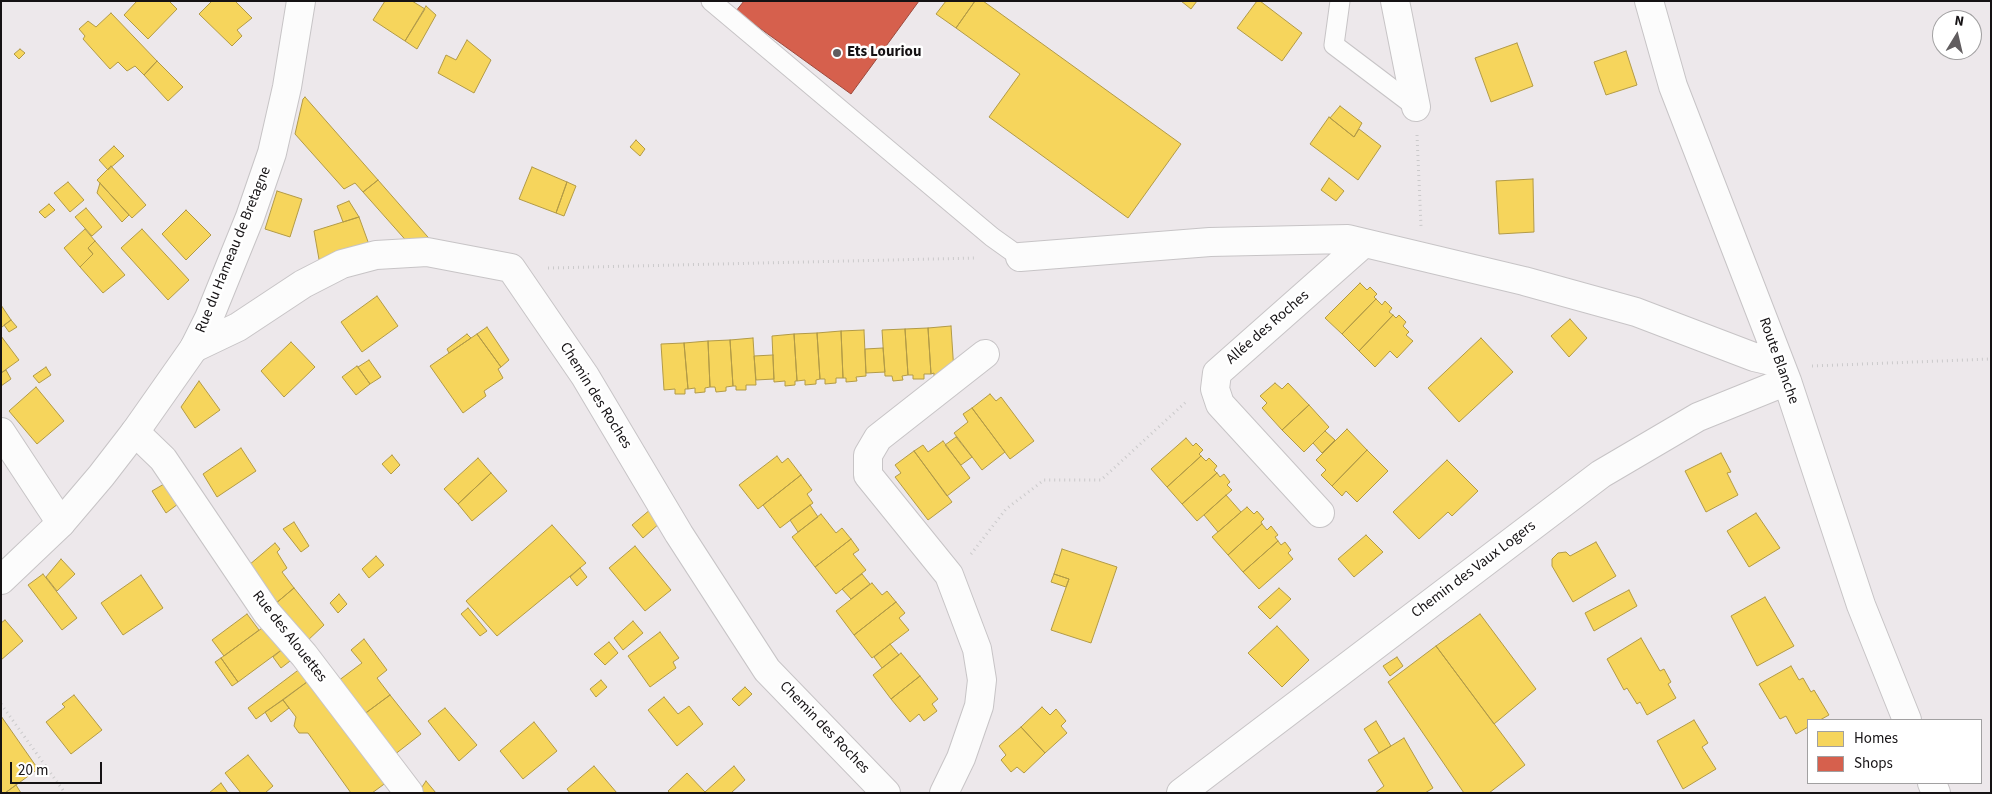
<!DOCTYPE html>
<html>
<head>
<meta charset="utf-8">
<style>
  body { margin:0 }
  #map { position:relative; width:1992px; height:794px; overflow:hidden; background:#ede8eb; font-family:"Source Sans 3",sans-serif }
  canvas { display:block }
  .frame { position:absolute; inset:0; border:2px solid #151214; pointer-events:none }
  .legend { position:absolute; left:1807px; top:719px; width:175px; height:65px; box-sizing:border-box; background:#fff; border:1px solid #a1a0a1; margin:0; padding:6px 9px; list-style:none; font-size:15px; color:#151214 }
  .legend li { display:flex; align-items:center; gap:10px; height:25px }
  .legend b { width:25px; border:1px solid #a1a0a1 }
  .north { position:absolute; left:1932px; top:10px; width:50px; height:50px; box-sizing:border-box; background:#fff; border:1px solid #a1a0a1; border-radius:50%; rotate:9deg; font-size:14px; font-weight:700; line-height:20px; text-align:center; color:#151214 }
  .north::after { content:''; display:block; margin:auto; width:18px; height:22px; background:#615d5f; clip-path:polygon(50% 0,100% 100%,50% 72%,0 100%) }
  .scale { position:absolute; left:10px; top:762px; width:92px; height:22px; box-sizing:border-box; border:2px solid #151214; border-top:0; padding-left:6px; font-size:15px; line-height:18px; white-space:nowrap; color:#151214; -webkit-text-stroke:4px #fff; paint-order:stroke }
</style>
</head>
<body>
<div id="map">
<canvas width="1992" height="794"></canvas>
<div class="frame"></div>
<ul class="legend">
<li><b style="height:14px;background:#f6d55c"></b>Homes</li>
<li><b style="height:14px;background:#d6604d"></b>Shops</li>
</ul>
<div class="north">N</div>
<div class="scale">20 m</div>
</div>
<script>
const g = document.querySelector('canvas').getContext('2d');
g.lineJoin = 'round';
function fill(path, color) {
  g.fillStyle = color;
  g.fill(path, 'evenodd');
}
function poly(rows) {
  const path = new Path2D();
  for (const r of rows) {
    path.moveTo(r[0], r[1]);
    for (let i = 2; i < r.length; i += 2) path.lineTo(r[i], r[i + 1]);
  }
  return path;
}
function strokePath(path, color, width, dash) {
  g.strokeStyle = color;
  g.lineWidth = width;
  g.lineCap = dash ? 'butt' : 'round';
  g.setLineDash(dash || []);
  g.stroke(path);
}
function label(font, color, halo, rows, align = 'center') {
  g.font = font + ' "Source Sans 3",sans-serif';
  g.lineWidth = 5;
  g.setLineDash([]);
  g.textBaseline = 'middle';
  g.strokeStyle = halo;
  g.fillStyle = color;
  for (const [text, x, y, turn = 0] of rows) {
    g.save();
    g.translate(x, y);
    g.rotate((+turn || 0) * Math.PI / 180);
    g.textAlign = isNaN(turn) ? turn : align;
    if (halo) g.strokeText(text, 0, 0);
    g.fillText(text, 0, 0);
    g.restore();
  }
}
const homes = poly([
  [137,1,169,1,177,9,148,39,124,15,137,1],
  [212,1,235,1,252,18,237,30,242,36,232,46,199,14,212,1],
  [385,1,412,1,425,9,405,41,373,20,385,1],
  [946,1,975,1,956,28,936,14,946,1],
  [975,1,983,1,1181,144,1128,218,989,117,1020,74,956,28,975,1],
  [1181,1,1197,1,1191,9,1181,1],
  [1257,1,1260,1,1302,33,1282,61,1237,28,1257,1],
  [426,6,436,15,417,49,405,41,426,6],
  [111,13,157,61,144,75,135,66,127,71,118,62,110,69,83,39,85,36,79,29,88,21,96,27,111,13],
  [467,40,491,60,474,93,438,73,446,55,456,60,467,40],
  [1517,43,1533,86,1491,102,1475,58,1517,43],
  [20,49,25,53,19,59,14,54,20,49],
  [1626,51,1637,85,1606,95,1594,62,1626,51],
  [157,61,183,87,168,101,144,75,157,61],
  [305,97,378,180,363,192,355,183,344,189,295,134,303,99,305,97],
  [1340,106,1362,123,1354,137,1330,118,1340,106],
  [1329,117,1354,137,1359,129,1381,146,1358,180,1310,144,1329,117],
  [636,140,645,149,640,156,630,147,636,140],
  [114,146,124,156,108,170,99,160,114,146],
  [111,166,146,205,132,218,97,180,111,166],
  [532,167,567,182,556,213,519,199,532,167],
  [1329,178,1344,191,1336,201,1321,190,1329,178],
  [1533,179,1534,232,1499,234,1496,181,1533,179],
  [378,180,434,244,410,245,363,192,378,180],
  [68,182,84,200,70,212,54,193,68,182],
  [567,182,576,186,564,216,556,213,567,182],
  [100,183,129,215,122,222,97,193,100,183],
  [277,191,302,199,290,237,265,229,277,191],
  [349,201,359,217,343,222,337,206,349,201],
  [49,204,55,210,45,218,39,212,49,204],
  [86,208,102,227,92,236,75,217,86,208],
  [186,210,211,235,186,260,162,234,186,210],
  [359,217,371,250,320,265,314,231,359,217],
  [85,229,95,241,88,248,93,254,80,267,64,248,85,229],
  [142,229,189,280,168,300,121,248,142,229],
  [95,241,125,275,103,293,80,267,93,254,88,248,95,241],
  [1360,283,1367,290,1370,287,1377,294,1374,297,1376,299,1342,334,1325,318,1360,283],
  [377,296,398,326,362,352,341,322,377,296],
  [1376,299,1382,305,1385,301,1392,308,1389,312,1393,315,1359,351,1342,334,1376,299],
  [1,305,11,320,2,327,1,326,1,305],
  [1393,315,1396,318,1399,315,1406,322,1403,326,1409,332,1406,335,1413,341,1397,358,1390,351,1375,367,1359,351,1393,315],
  [1570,319,1587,338,1569,357,1551,336,1570,319],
  [11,320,17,327,9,332,4,325,11,320],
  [951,326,954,372,934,378,934,373,931,374,928,328,951,326],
  [487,327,509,360,501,367,477,334,487,327],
  [928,328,931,374,924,374,924,379,913,379,913,375,908,375,905,329,928,328],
  [905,329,908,375,902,376,903,380,893,381,892,376,885,376,882,330,905,329],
  [864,330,866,376,856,377,857,381,846,382,846,378,843,378,841,331,864,330],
  [841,331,843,378,836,378,836,383,825,384,825,379,820,379,817,333,841,331],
  [817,333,820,379,816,380,816,384,805,385,805,380,797,381,794,334,817,333],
  [467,334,471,338,449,353,447,349,467,334],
  [477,334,501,367,498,369,503,378,484,391,486,396,463,413,430,366,477,334],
  [794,334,797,381,795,381,795,385,785,386,785,381,774,382,772,336,794,334],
  [1,336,19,360,1,373,1,336],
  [753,338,756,385,746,385,746,390,736,390,736,386,733,386,730,340,753,338],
  [1481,338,1513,372,1459,422,1428,388,1481,338],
  [730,340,733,386,726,387,726,391,716,392,715,387,710,387,708,341,730,340],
  [708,341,710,387,705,388,705,392,695,393,695,388,688,389,684,343,708,341],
  [291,342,315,367,284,397,261,371,291,342],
  [684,343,688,389,685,389,685,394,675,394,675,389,664,390,661,344,684,343],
  [883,348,885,372,866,373,865,349,883,348],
  [773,355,774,379,756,380,754,356,773,355],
  [369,360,381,377,370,384,358,367,369,360],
  [357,366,370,384,356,395,342,377,357,366],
  [46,367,51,375,39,383,33,376,46,367],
  [6,370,11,379,1,386,1,373,6,370],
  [199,381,220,410,195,428,181,407,199,381],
  [1275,383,1282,389,1288,383,1309,405,1282,430,1262,408,1267,403,1260,396,1275,383],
  [36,387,64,421,37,444,9,411,36,387],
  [990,394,996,401,1001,397,1034,441,1010,459,972,408,990,394],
  [1309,405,1329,427,1304,452,1282,430,1309,405],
  [972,408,1005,452,982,470,954,433,968,422,963,414,972,408],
  [1347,429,1367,450,1332,486,1321,475,1326,470,1316,460,1347,429],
  [1325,431,1335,440,1322,453,1313,443,1325,431],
  [956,437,972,457,961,465,945,445,956,437],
  [1186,438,1193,446,1196,443,1203,450,1199,454,1201,456,1167,487,1151,469,1186,438],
  [943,441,970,478,947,496,914,451,923,445,928,452,943,441],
  [241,448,256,471,217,497,203,474,241,448],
  [1367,450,1388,471,1357,502,1346,491,1342,496,1332,486,1367,450],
  [914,451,952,502,928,520,895,477,901,473,895,465,914,451],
  [1721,453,1731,472,1727,473,1738,495,1706,512,1685,471,1721,453],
  [392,455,400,465,391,474,382,464,392,455],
  [777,456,782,463,788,458,801,475,758,509,739,485,777,456],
  [1201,456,1206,461,1209,458,1217,466,1214,470,1217,473,1182,504,1167,487,1201,456],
  [478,458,491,473,458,504,444,489,478,458],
  [1447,460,1478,491,1452,516,1448,512,1419,539,1393,512,1447,460],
  [491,473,507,491,472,521,458,504,491,473],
  [1217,473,1220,477,1224,474,1230,482,1227,485,1232,490,1197,521,1182,504,1217,473],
  [801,475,812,490,807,494,813,503,780,528,763,505,801,475],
  [164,484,178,504,166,513,152,491,164,484],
  [1226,495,1241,512,1218,532,1204,515,1226,495],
  [810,505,818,517,798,532,790,520,810,505],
  [1247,507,1254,514,1257,511,1264,519,1261,522,1262,524,1228,555,1212,537,1247,507],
  [651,509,661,522,643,538,632,525,651,509],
  [1756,513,1780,548,1749,567,1727,531,1756,513],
  [821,514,836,533,842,528,851,539,815,567,792,537,821,514],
  [294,522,309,546,301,552,283,529,294,522],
  [1262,524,1267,530,1271,526,1278,535,1275,537,1278,541,1243,572,1228,555,1262,524],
  [552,525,586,563,497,636,466,601,552,525],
  [1366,535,1383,552,1354,577,1338,559,1366,535],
  [851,539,859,550,853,554,866,570,836,594,815,567,851,539],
  [1278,541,1281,545,1285,542,1291,550,1288,553,1293,559,1259,589,1243,572,1278,541],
  [1596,542,1616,576,1573,602,1552,566,1552,559,1558,553,1566,552,1570,556,1596,542],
  [275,543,280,549,277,552,287,568,282,572,294,588,275,604,249,565,275,543],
  [635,546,671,590,645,611,609,568,635,546],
  [1062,549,1117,567,1091,643,1051,630,1069,579,1054,574,1062,549],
  [376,556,384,565,369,578,362,569,376,556],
  [61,559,75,574,57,591,46,577,61,559],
  [580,568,587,577,577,586,570,577,580,568],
  [43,574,77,618,62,630,28,585,43,574],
  [862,574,870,584,851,599,842,589,862,574],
  [1054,574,1069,579,1066,587,1051,582,1054,574],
  [141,575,163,608,123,635,101,603,141,575],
  [872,583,882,595,887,591,896,602,854,635,836,611,872,583],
  [294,588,324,625,306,642,275,604,294,588],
  [1279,588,1291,599,1270,619,1258,607,1279,588],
  [1629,590,1637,606,1594,631,1585,613,1629,590],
  [339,594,347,604,338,613,330,603,339,594],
  [1765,597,1794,646,1757,666,1731,616,1765,597],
  [896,602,905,613,899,618,909,630,872,658,854,635,896,602],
  [468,608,487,631,480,636,461,614,468,608],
  [247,614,259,630,224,656,212,640,247,614],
  [1480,614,1536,689,1494,724,1436,646,1480,614],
  [5,620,23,641,1,660,1,623,5,620],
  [633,621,643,633,623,650,614,638,633,621],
  [265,626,284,648,238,682,221,658,265,626],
  [1277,626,1309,660,1282,687,1248,653,1277,626],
  [660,632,679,658,673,662,676,668,650,687,628,656,660,632],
  [1641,638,1660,671,1664,669,1671,682,1668,684,1676,698,1647,715,1640,702,1637,704,1627,688,1624,690,1607,659,1641,638],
  [364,639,387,670,377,678,390,695,363,715,338,681,362,663,351,650,364,639],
  [609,642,618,653,605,665,594,654,609,642],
  [890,644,899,655,882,668,874,657,890,644],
  [1436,646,1525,765,1489,793,1464,793,1388,682,1436,646],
  [284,648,294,658,281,668,273,657,284,648],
  [901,653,920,676,891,699,873,675,901,653],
  [1397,657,1403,666,1390,676,1383,666,1397,657],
  [221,658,238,682,232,686,215,662,221,658],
  [1791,666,1799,680,1803,678,1811,692,1814,690,1829,715,1820,720,1808,720,1808,727,1796,734,1786,716,1780,719,1759,684,1791,666],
  [301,668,311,679,256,719,248,708,301,668],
  [920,676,938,699,932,704,937,711,924,721,919,714,910,722,891,699,920,676],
  [311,679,387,782,372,793,351,793,308,733,299,733,294,726,296,717,283,700,311,679],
  [601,680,607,687,596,697,590,689,601,680],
  [745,687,752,694,739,706,732,699,745,687],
  [74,695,102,730,71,754,46,722,65,707,62,704,74,695],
  [390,695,421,734,394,755,363,715,390,695],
  [664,697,678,714,689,706,703,724,677,746,648,710,664,697],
  [283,700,289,708,271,722,265,712,283,700],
  [1042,707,1050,715,1056,709,1066,721,1061,726,1067,733,1045,753,1021,727,1042,707],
  [445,708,477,745,459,761,428,721,445,708],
  [1,716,38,769,5,793,1,793,1,716],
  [1694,720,1708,743,1702,747,1716,769,1683,789,1657,741,1694,720],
  [1376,721,1391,746,1379,753,1364,729,1376,721],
  [534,722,557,751,523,779,500,751,534,722],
  [1021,727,1045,753,1024,773,1017,767,1011,772,1001,760,1006,755,999,746,1021,727],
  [1404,738,1433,788,1425,793,1375,793,1384,786,1368,760,1404,738],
  [248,755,273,786,265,793,241,793,225,773,248,755],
  [594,766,617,793,570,793,567,789,594,766],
  [734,766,745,780,731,793,670,793,668,791,687,773,705,792,734,766],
  [426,781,436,793,423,793,420,790,426,781],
  [221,783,228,793,209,793,221,783],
  [16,785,21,793,5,793,16,785]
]);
fill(homes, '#f6d55c');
strokePath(homes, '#b29a46', 1);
const shops = poly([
  [744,1,919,1,851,94,736,11,744,1]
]);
fill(shops, '#d6604d');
strokePath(shops, '#9c493c', 1);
const lane = poly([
  [711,1,992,237,1020,257],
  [1340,1,1334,45,1416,107]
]);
const street = poly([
  [1395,1,1416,107],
  [1649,1,1673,86,1787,381,1861,605,1907,720],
  [1020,257,1210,242,1348,239,1524,281,1636,312,1754,357,1780,363],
  [194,348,238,327,303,284,342,264,376,255,427,252,511,268,585,376,679,534,767,670,886,793],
  [1,432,61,523],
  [135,432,163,459,267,613,304,655,409,793],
  [1320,513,1220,404,1215,389,1217,373,1364,243],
  [1932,783,1936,793],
  [944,793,961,758,979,706,982,680,977,649,949,575,868,475,868,455,878,438,985,354],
  [1181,793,1601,474,1698,417,1787,381]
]);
const secondary = poly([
  [1,580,61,523,101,476,135,432,194,348,209,318,250,217,272,153,287,87,301,1]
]);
strokePath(lane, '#c7c4c6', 21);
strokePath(street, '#c7c4c6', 30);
strokePath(secondary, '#c7c4c6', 30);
strokePath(poly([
  [1417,135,1421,226],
  [548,268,976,258],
  [1812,366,1991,359],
  [971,554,1006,509,1044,480,1101,480,1187,401],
  [1,704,65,793]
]), '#cbcacb', 3, [1, 4]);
strokePath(lane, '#fcfcfc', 19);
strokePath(street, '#fcfcfc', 28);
strokePath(secondary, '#fcfcfc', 28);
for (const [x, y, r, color] of [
  [837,53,5,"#615d5f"]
]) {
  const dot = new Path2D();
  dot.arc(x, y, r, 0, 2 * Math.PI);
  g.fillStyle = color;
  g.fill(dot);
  strokePath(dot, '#fff', 2);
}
label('bold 15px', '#151214', '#fff', [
  ["Ets Louriou",847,53]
], 'left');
label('15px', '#151214', '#fff', [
  ["Rue du Hameau de Bretagne",234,250,-68],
  ["Allée des Roches",1268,328,-41],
  ["Route Blanche",1778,361,70],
  ["Chemin des Roches",595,396,58],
  ["Chemin des Vaux Logers",1474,570,-37],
  ["Rue des Alouettes",289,637,52],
  ["Chemin des Roches",824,728,46]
]);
</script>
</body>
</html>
